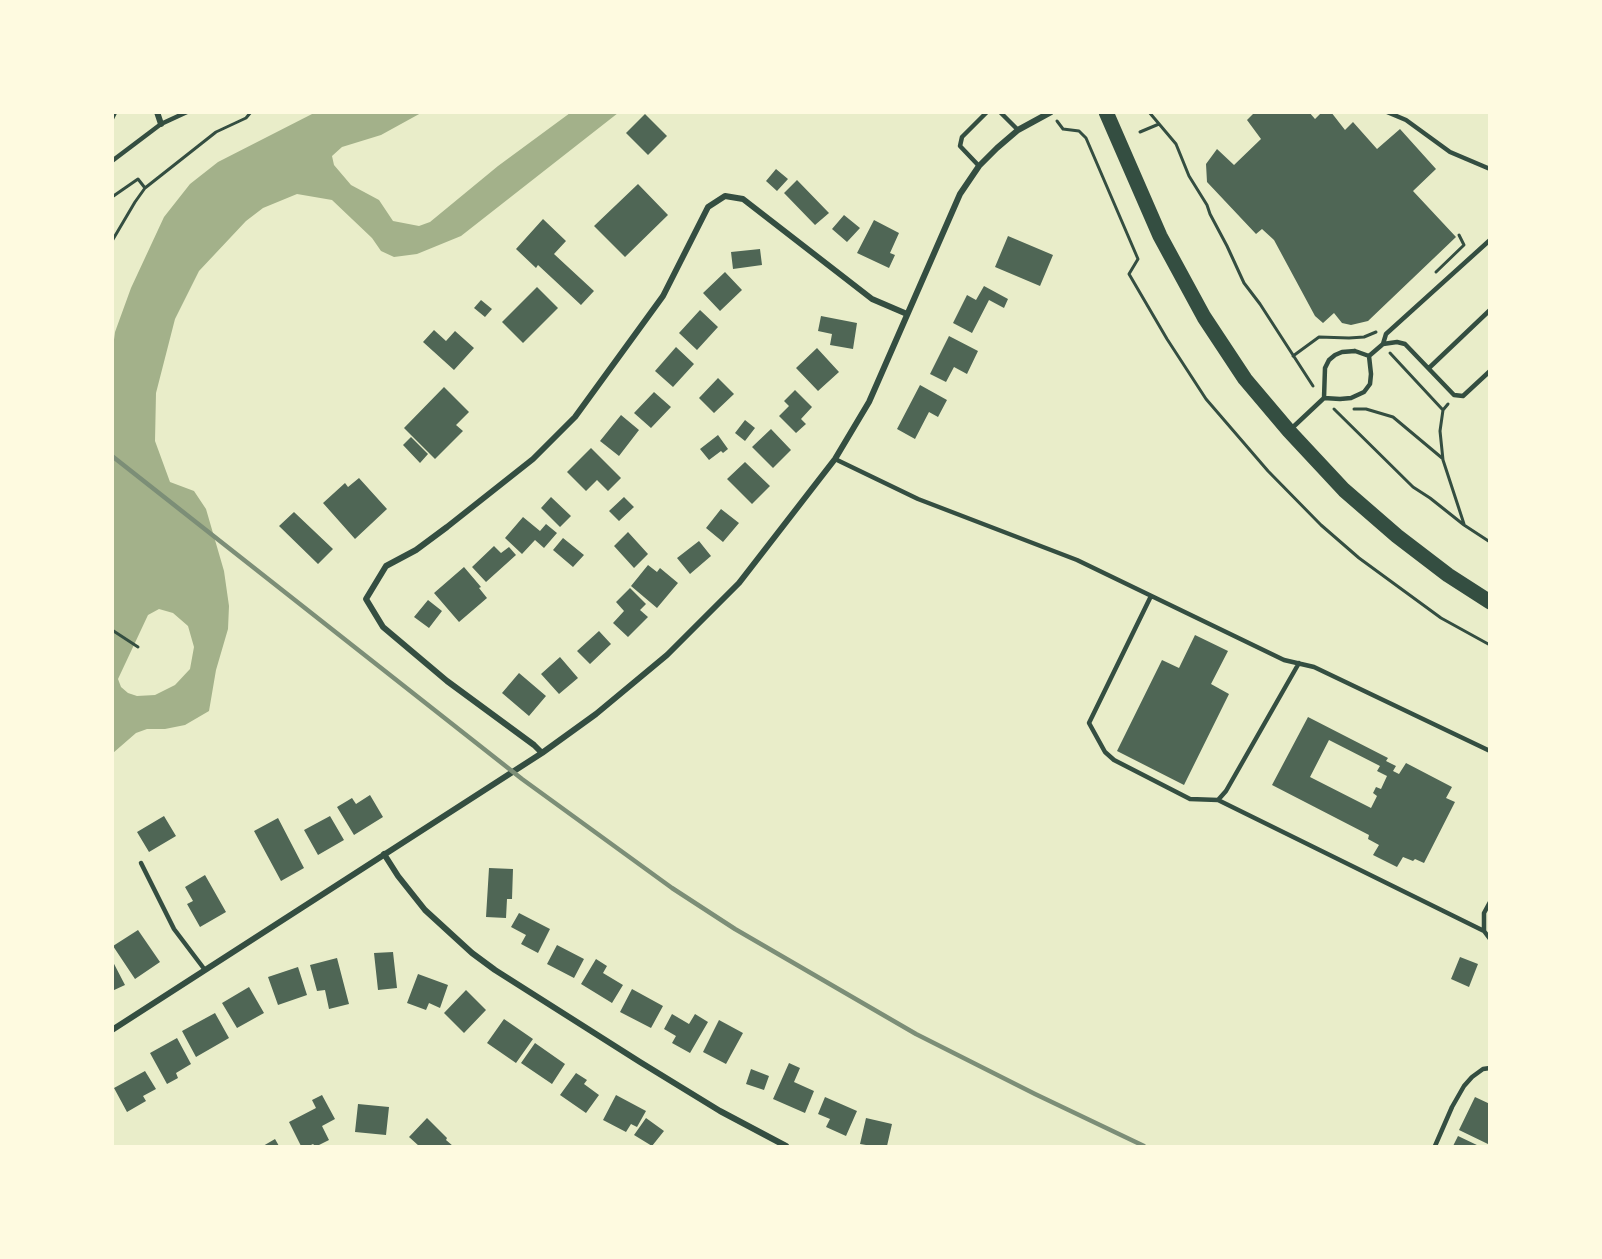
<!DOCTYPE html>
<html>
<head>
<meta charset="utf-8">
<style>
  body { margin:0 }
  #map { position:relative; width:1602px; height:1259px; overflow:hidden; background:#e9edc9; font-family:"DM Sans",sans-serif }
  canvas { display:block }
  .frame { position:absolute; inset:0; border:114px solid #fefae0; pointer-events:none }
</style>
</head>
<body>
<div id="map">
<canvas width="1602" height="1259"></canvas>
<div class="frame"></div>
</div>
<script>
const g = document.querySelector('canvas').getContext('2d');
g.lineJoin = 'round';
function fill(path, color) {
  g.fillStyle = color;
  g.fill(path, 'evenodd');
}
function poly(rows) {
  const path = new Path2D();
  for (const r of rows) {
    path.moveTo(r[0], r[1]);
    for (let i = 2; i < r.length; i += 2) path.lineTo(r[i], r[i + 1]);
  }
  return path;
}
function strokePath(path, color, width, dash) {
  g.strokeStyle = color;
  g.lineWidth = width;
  g.lineCap = dash ? 'butt' : 'round';
  g.setLineDash(dash || []);
  g.stroke(path);
}
fill(poly([
  [314,113,421,113,381,135,342,147,332,156,334,165,351,185,379,200,393,221,419,226,430,222,498,166,570,113,618,113,461,236,417,254,394,257,381,251,372,238,332,200,297,194,263,208,246,221,199,271,175,319,156,393,155,441,170,482,194,491,206,509,224,571,229,606,228,629,216,670,209,711,185,725,165,729,147,729,136,733,113,753,112,355,115,332,131,288,164,217,190,184,218,162],
  [159,609,173,613,188,626,194,647,190,669,175,685,155,695,137,696,128,693,121,687,118,679,148,615]
]), '#a3b18a');
fill(poly([
  [1255,112,1309,112,1315,119,1322,112,1331,112,1345,130,1353,122,1377,149,1400,129,1436,169,1413,191,1456,237,1368,321,1351,325,1342,323,1334,313,1323,323,1315,316,1274,240,1262,229,1256,234,1207,182,1206,164,1217,149,1234,165,1261,139,1247,120],
  [645,114,667,136,648,155,626,133],
  [776,169,788,179,777,191,766,181],
  [797,180,829,213,815,225,784,193],
  [638,184,668,215,625,257,594,226],
  [844,215,860,228,847,242,832,229],
  [543,219,566,241,554,254,594,291,581,305,538,265,536,268,516,249],
  [874,220,899,233,890,253,895,255,889,268,857,253],
  [1008,236,1053,255,1040,286,995,267],
  [760,249,762,265,733,269,731,252],
  [725,272,742,290,720,311,703,293],
  [984,286,1008,299,1004,308,989,300,972,333,953,323,967,295,976,300],
  [537,287,558,308,523,343,502,322],
  [481,300,492,309,485,317,474,308],
  [700,310,718,327,697,350,679,333],
  [821,316,857,323,853,349,830,345,832,334,818,331],
  [434,330,446,341,455,331,474,348,454,370,423,342],
  [949,336,978,351,967,374,954,367,946,382,930,374],
  [676,347,694,364,673,387,655,371],
  [817,348,839,372,818,391,796,368],
  [718,378,734,394,714,413,699,398],
  [920,385,947,400,938,417,929,412,915,439,897,429],
  [444,387,469,412,456,425,463,431,435,459,404,428],
  [795,390,812,407,801,419,806,424,796,433,779,416,789,406,784,401],
  [654,392,671,407,651,428,634,413],
  [621,415,639,430,619,456,600,441],
  [745,420,755,428,745,441,735,433],
  [771,429,791,450,773,468,752,447],
  [718,435,728,449,723,453,721,451,709,460,700,449],
  [411,437,428,454,420,463,403,445],
  [591,448,621,478,608,491,597,480,586,491,567,472],
  [745,462,770,486,752,504,727,479],
  [359,478,387,509,355,539,323,503,345,483,348,487],
  [551,497,571,516,560,527,541,508],
  [624,497,634,507,619,521,609,511],
  [721,509,739,523,723,542,706,528],
  [294,512,333,549,318,564,279,526],
  [523,517,540,531,546,524,557,533,544,548,535,540,522,554,505,538],
  [628,532,648,554,634,568,614,546],
  [563,538,584,555,573,567,553,550],
  [699,541,711,556,690,574,677,558],
  [494,546,501,553,509,547,516,555,486,582,472,567],
  [648,565,657,572,660,568,678,583,657,608,631,586],
  [464,567,481,587,479,588,487,598,459,622,434,593],
  [630,588,646,604,640,610,648,617,628,637,613,623,624,611,616,602],
  [428,600,442,611,429,628,414,617],
  [599,631,611,644,590,664,577,651],
  [1195,635,1228,651,1211,684,1229,694,1184,785,1117,751,1162,660,1179,668],
  [560,657,578,678,559,694,541,674],
  [519,673,546,696,529,716,502,693],
  [1308,717,1388,758,1386,761,1396,766,1393,771,1399,774,1406,763,1452,787,1446,798,1455,802,1424,863,1415,859,1413,861,1403,857,1397,867,1373,855,1379,845,1368,839,1369,835,1272,785],
  [1329,740,1380,766,1377,771,1387,776,1381,789,1376,787,1373,793,1377,796,1371,808,1310,777],
  [370,795,383,817,354,835,337,807,352,798,356,804],
  [164,816,176,836,149,852,137,832],
  [330,816,344,840,318,855,304,830],
  [278,818,304,868,281,881,254,831],
  [489,868,513,869,512,899,507,899,506,918,486,917],
  [205,875,226,912,200,927,187,904,193,901,185,887],
  [519,913,550,929,538,953,521,944,526,935,511,927],
  [138,930,160,962,135,979,113,946],
  [557,945,584,959,574,978,547,964],
  [393,952,397,988,378,990,374,953],
  [1460,957,1478,964,1469,987,1451,979],
  [337,958,349,1004,329,1009,325,990,317,991,310,965],
  [596,959,607,966,603,973,623,985,612,1003,581,984],
  [112,960,125,985,112,991],
  [298,967,307,995,278,1005,268,977],
  [418,974,448,985,440,1008,429,1003,426,1010,407,1003],
  [249,987,264,1013,237,1028,222,1003],
  [632,989,663,1006,651,1028,620,1012],
  [466,990,486,1010,464,1033,444,1013],
  [215,1013,229,1038,196,1057,182,1031],
  [672,1014,689,1024,695,1014,708,1022,690,1053,672,1043,676,1036,664,1029],
  [504,1019,533,1039,516,1063,487,1043],
  [719,1020,743,1033,726,1064,703,1052],
  [177,1038,191,1064,176,1073,178,1078,167,1084,150,1053],
  [535,1043,565,1064,552,1084,521,1063],
  [789,1063,800,1068,794,1082,814,1091,805,1113,773,1099],
  [751,1069,769,1076,764,1090,746,1084],
  [145,1071,156,1089,143,1096,146,1101,127,1112,114,1088],
  [576,1073,587,1080,584,1084,599,1095,586,1113,560,1095],
  [322,1095,335,1119,322,1126,329,1140,317,1146,315,1146,313,1144,309,1146,301,1146,289,1122,316,1108,312,1100],
  [616,1095,646,1111,637,1127,631,1124,626,1132,603,1120],
  [825,1097,857,1111,846,1136,826,1127,830,1119,818,1114],
  [1475,1097,1490,1104,1490,1145,1459,1130],
  [358,1104,389,1107,386,1135,355,1132],
  [427,1118,447,1138,446,1140,453,1146,419,1146,409,1137],
  [646,1118,664,1131,652,1146,634,1135],
  [866,1118,892,1124,887,1146,872,1146,860,1144],
  [1458,1136,1479,1146,1453,1146],
  [275,1139,279,1146,263,1146]
]), '#4f6655');
strokePath(poly([
  [1149,112,1176,144,1189,176,1207,205,1210,214,1227,246,1244,283,1260,304,1313,386],
  [112,120,116,112],
  [1057,121,1063,129,1079,131,1086,138,1138,259,1129,274,1167,339,1206,399,1268,471,1321,525,1359,558,1441,618,1490,645],
  [1140,132,1159,124],
  [112,197,138,179,145,188],
  [112,241,135,202,145,188,216,132,246,118,251,112],
  [1436,272,1464,245,1459,235],
  [1390,353,1442,409],
  [1293,356,1319,337,1349,338,1364,337,1376,332],
  [1448,404,1443,410,1440,431,1443,460,1464,524],
  [1334,409,1413,487,1430,498,1464,525,1490,542],
  [1354,409,1366,409,1393,417,1442,458],
  [112,630,138,647]
]), '#344e41', 3);
strokePath(poly([
  [1000,112,1018,130],
  [1387,112,1406,120,1450,152,1490,169],
  [112,161,161,124,187,112],
  [979,166,960,146,962,137,987,112],
  [1383,344,1397,342,1405,344,1454,395,1463,396,1490,371],
  [1355,351,1369,356,1371,374,1370,384,1364,392,1351,398,1340,399,1324,398,1325,368,1329,360,1335,355,1342,352,1355,351],
  [1369,356,1383,344,1386,334,1490,240],
  [1429,368,1490,310],
  [1291,429,1324,398],
  [835,459,918,499,1077,560,1284,660,1314,667,1490,751],
  [1151,596,1089,723,1105,752,1114,760,1190,799,1218,800,1226,791,1299,663],
  [1218,800,1484,931,1490,939],
  [141,863,174,929,205,970],
  [1484,931,1484,913,1490,902],
  [1435,1146,1452,1107,1464,1086,1472,1077,1483,1069,1490,1068]
]), '#344e41', 4.5);
strokePath(poly([
  [157,112,161,124],
  [542,753,534,745,447,681,383,627,366,599,386,566,416,550,447,527,533,459,575,417,663,296,708,207,725,196,743,199,872,299,907,314],
  [384,854,398,876,425,910,472,953,495,970,640,1062,720,1111,786,1146],
  [112,1030,542,753,596,714,667,655,739,583,835,459,869,402,960,194,979,166,997,148,1018,130,1051,112]
]), '#344e41', 6);
strokePath(poly([
  [1106,112,1160,236,1204,317,1245,379,1289,431,1344,490,1397,536,1448,575,1490,602]
]), '#344e41', 15);
strokePath(poly([
  [112,456,522,779,672,888,735,929,916,1034,1035,1094,1144,1146]
]), '#7c8e77', 4.5);
</script>
</body>
</html>
